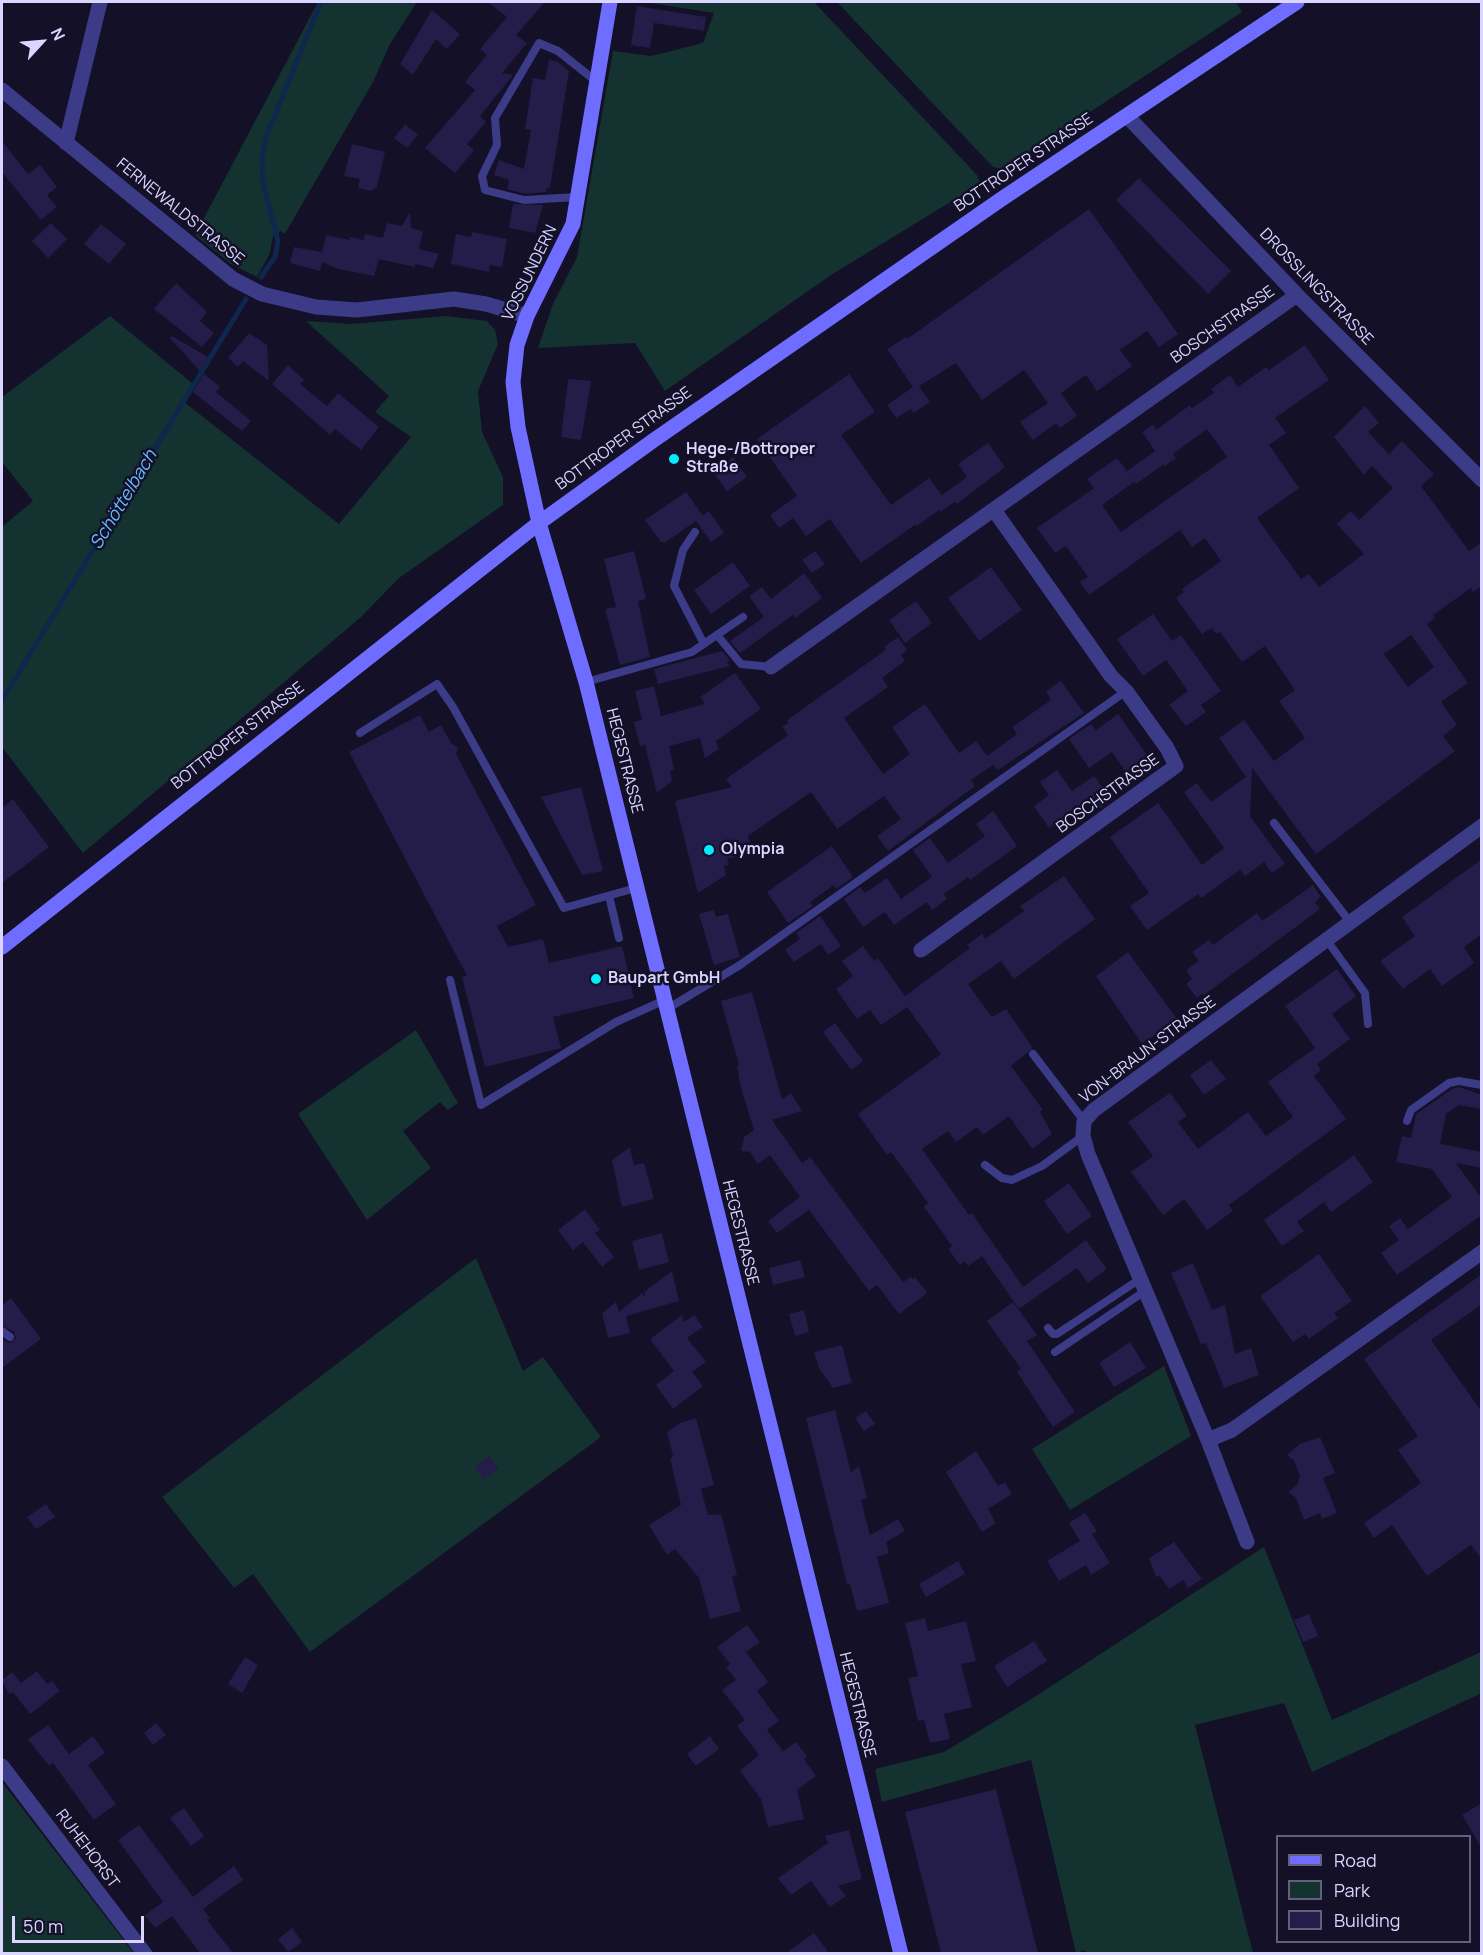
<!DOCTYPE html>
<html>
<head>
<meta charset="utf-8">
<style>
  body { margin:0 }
  #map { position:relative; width:1483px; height:1955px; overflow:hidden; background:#131028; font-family:Manrope,sans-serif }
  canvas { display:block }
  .frame { position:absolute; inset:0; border:3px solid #dad6ff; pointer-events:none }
  .legend { position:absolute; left:1276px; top:1835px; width:195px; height:108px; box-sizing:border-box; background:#131028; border:2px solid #635f7e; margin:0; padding:8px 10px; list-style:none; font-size:18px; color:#dad6ff }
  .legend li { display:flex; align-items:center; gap:12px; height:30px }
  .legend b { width:30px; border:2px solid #635f7e }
  .north { position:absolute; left:12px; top:12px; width:60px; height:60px; -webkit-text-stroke:4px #131028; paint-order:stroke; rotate:64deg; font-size:16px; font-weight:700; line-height:24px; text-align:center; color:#dad6ff }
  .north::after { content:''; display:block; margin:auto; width:21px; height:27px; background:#dad6ff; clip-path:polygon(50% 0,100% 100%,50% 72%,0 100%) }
  .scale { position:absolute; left:12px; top:1916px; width:132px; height:27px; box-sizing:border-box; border:3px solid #dad6ff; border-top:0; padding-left:8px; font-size:18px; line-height:21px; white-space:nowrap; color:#dad6ff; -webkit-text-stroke:4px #131028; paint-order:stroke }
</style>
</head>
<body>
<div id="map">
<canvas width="1483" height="1955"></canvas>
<div class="frame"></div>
<ul class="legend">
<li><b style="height:8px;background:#6e6dff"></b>Road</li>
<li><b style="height:16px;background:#133230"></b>Park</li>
<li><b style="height:16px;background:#241c49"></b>Building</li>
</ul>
<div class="north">N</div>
<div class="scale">50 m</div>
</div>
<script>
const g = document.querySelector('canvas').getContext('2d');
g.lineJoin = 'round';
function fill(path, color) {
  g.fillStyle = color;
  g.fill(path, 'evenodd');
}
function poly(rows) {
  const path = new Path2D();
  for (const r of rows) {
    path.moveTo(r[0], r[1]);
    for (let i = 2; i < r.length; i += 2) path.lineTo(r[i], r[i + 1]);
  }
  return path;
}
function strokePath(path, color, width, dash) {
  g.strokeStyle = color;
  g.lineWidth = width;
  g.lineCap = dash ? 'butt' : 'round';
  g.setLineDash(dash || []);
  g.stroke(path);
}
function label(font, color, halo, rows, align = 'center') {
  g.font = font + ' Manrope,sans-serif';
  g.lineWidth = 5;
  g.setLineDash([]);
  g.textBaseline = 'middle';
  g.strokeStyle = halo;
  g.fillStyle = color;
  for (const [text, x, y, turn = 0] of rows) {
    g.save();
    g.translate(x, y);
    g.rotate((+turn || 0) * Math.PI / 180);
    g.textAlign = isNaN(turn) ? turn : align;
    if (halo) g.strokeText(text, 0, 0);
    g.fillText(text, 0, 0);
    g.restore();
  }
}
fill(poly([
  [318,2,417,2,390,44,373,82,286,232,283,234,281,231,273,236,270,253,257,277,231,264,195,235],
  [645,2,814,2,977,175,980,184,831,275,665,391,635,343,538,348,553,304,577,257,613,51,651,56,703,43,714,13],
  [837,2,1236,2,1242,12,1002,170,992,166],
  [110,316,192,383,183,401,339,524,411,437,375,412,389,396,306,321,351,324,446,316,487,321,495,330,498,344,478,391,482,432,503,477,503,505,399,578,361,617,83,853,2,747,2,527,33,501,2,462,2,397],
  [416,1030,458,1103,448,1110,440,1102,403,1131,431,1168,367,1220,298,1114],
  [476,1258,523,1371,543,1357,601,1437,310,1652,253,1574,234,1588,162,1497],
  [1164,1366,1191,1436,1070,1510,1032,1449],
  [1264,1547,1332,1720,1481,1652,1482,1693,1312,1772,1284,1703,1195,1725,1253,1953,1087,1954,1085,1950,1076,1953,1031,1760,882,1802,875,1769,944,1752,1030,1700],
  [2,1782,125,1942,134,1953,2,1953]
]), '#133230');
strokePath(poly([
  [261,277,275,257,278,241,263,183,262,157,266,137,321,2],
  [2,700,246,299]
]), '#0e274d', 5);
fill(poly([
  [488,2,545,2,516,35,527,43,502,73,513,75,480,116,486,122,467,144,474,150,455,173,425,148,475,90,465,82,487,55,480,49,507,17],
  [637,6,706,17,704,31,654,23,650,48,631,45],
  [432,10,460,34,447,49,436,39,413,75,400,64],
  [549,60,558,62,569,71,550,188,547,188,546,192,525,194,507,189,509,180,494,175,499,160,524,169,531,130,525,129,533,78,545,80],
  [405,124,418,135,407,148,394,138],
  [2,141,28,174,40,165,57,187,47,195,57,207,41,220,2,172],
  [352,144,385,152,377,187,371,191,358,188,360,179,344,176],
  [1139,178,1231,271,1208,294,1116,200],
  [513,204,543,205,535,233,509,228],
  [1089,209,1178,334,1159,347,1147,331,1120,350,1132,366,1097,391,1086,375,1061,393,1077,416,1060,428,1056,423,1033,440,1020,422,1048,403,1024,370,982,400,956,363,919,386,930,402,914,413,911,409,896,418,887,405,913,387,887,349,906,337,907,339],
  [410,212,411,228,423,231,419,249,439,254,433,268,415,264,415,267,379,259,374,276,338,269,322,262,320,271,290,263,294,247,322,252,326,235,350,240,350,237,364,240,365,234,383,238,387,223,402,226],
  [51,223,67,239,48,258,32,241],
  [101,224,126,244,109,264,84,244],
  [472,232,507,239,502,267,490,265,489,272,451,264,456,234,471,237],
  [176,283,207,312,200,321,214,333,202,347,154,309],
  [249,333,267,345,269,381,243,361,238,367,228,358],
  [172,336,208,357,200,371,170,338],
  [1305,345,1329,380,1275,418,1286,433,1269,445,1299,488,1257,518,1301,579,1309,574,1319,587,1364,554,1337,524,1351,511,1359,520,1393,488,1372,466,1364,475,1334,437,1365,406,1379,423,1368,432,1389,454,1402,441,1434,474,1421,486,1469,551,1482,542,1482,586,1473,592,1471,588,1433,615,1435,618,1427,624,1468,683,1441,702,1457,725,1443,736,1455,751,1316,854,1252,768,1250,816,1285,864,1272,873,1264,862,1245,876,1240,870,1201,898,1198,894,1147,930,1130,906,1149,893,1110,837,1158,803,1202,865,1224,848,1184,792,1197,783,1211,802,1246,777,1219,738,1244,720,1274,761,1305,738,1279,701,1295,690,1265,646,1242,662,1220,632,1216,634,1212,628,1202,634,1176,598,1184,592,1182,589,1221,561,1205,538,1192,547,1180,530,1089,595,1080,582,1088,577,1066,546,1055,553,1037,528,1094,488,1087,479,1117,458,1127,471,1155,451,1142,432,1153,425,1156,430,1190,405,1192,408,1214,393,1211,389,1230,375,1238,387,1266,367,1269,370],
  [1207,429,1227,457,1121,532,1102,505,1134,482,1127,472,1136,484,1164,464,1165,466,1176,458,1173,454],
  [1411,635,1434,667,1408,687,1384,654],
  [288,365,304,380,300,384,327,406,338,393,379,427,361,450,335,429,330,435,272,384],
  [204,374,220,387,216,392,251,421,242,431,193,392],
  [849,374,875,412,841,435,891,505,929,478,942,495,967,477,958,464,988,443,1005,467,957,504,955,502,940,512,939,510,917,526,916,524,861,563,830,519,806,536,793,518,779,528,770,515,797,496,757,439],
  [568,379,591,381,581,440,561,437],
  [733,457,747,477,727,491,713,472],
  [686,492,703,516,666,542,661,542,645,520],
  [709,511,724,533,711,542,696,521],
  [634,551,646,599,638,601,650,657,620,665,605,609,616,607,604,559],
  [815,551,825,564,812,573,802,560],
  [733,562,750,586,711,614,694,590],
  [991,567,1022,610,979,641,948,598],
  [804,573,822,598,795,618,793,615,740,653,730,641,764,617,749,596,762,587,771,599],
  [916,601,932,623,905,643,889,620],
  [1153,614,1172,641,1181,635,1221,691,1201,705,1206,712,1186,726,1169,705,1188,691,1166,660,1143,676,1117,639],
  [898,637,907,650,901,655,905,661,882,678,888,687,844,718,883,774,910,754,892,727,925,704,959,753,976,741,987,756,1017,734,1012,727,1051,700,1046,691,1061,681,1084,713,998,770,993,765,971,780,975,786,888,851,877,836,901,819,884,796,837,829,811,792,748,836,753,853,727,859,729,865,724,866,726,875,698,893,675,801,732,787,726,779,788,735,782,727,788,723,787,720,886,650,884,647],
  [722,651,730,660,727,662,730,666,658,684,654,669],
  [735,673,761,709,716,741,719,749,705,758,700,738,669,746,674,770,670,771,672,781,657,793,645,745,640,746,634,722,642,720,635,691,654,686,661,716,705,704,700,697],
  [1118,714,1155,766,1133,782,1112,752,1089,768,1069,739,1091,724,1096,730],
  [420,715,429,732,441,725,451,743,458,748,456,754,536,905,497,926,508,947,543,939,549,963,622,946,634,998,553,1017,561,1048,485,1067,462,977,467,976,349,752],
  [1057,770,1072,791,1094,776,1112,800,1099,809,1091,798,1049,828,1034,806,1049,795,1040,782],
  [581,787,603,871,582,875,541,797],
  [13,799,49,847,2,883,2,808],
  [993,811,1017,846,970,880,968,877,944,894,947,899,932,910,927,902,894,925,885,912,863,927,844,899,860,887,865,893,887,878,901,899,932,877,913,850,930,838,948,863,985,836,976,824],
  [832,846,853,877,836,889,834,885,810,902,813,906,788,923,767,892],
  [1482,859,1482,934,1464,947,1474,963,1442,986,1430,969,1403,989,1380,961,1415,936,1402,917],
  [1064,876,1095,919,1014,979,1001,961,968,984,992,1017,1006,1009,1033,1048,1011,1066,1043,1110,1040,1112,1052,1134,1032,1149,1009,1116,983,1135,977,1127,956,1142,948,1131,922,1149,969,1215,972,1213,1023,1287,1086,1240,1107,1269,1088,1283,1077,1268,1019,1309,982,1256,968,1266,965,1261,960,1265,948,1249,952,1246,924,1207,928,1203,891,1152,887,1155,858,1114,941,1054,907,1007,881,1025,870,1010,857,1019,836,989,853,976,842,961,863,946,874,961,878,958,905,996,970,948,967,945,982,934,985,939,1024,911,1020,906],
  [1313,885,1321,897,1315,902,1320,909,1204,995,1203,993,1197,998,1186,984,1192,979,1186,970,1199,961,1192,952,1209,940,1213,945,1257,913,1262,921],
  [714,910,716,917,728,914,740,957,714,965,699,914],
  [820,916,841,946,828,955,821,944,794,962,785,950,800,939,796,933],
  [1128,952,1177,1019,1142,1044,1096,976],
  [1337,969,1356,996,1332,1014,1350,1039,1317,1064,1321,1070,1314,1076,1346,1119,1229,1205,1233,1211,1207,1230,1184,1199,1163,1215,1131,1172,1153,1156,1128,1122,1170,1093,1187,1116,1178,1122,1198,1149,1248,1112,1266,1136,1293,1117,1268,1082,1315,1048,1285,1006],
  [752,992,782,1099,791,1093,802,1111,772,1120,802,1163,810,1157,903,1282,911,1277,913,1279,915,1277,927,1293,899,1314,877,1285,869,1291,809,1210,777,1233,768,1221,800,1197,770,1155,758,1164,750,1152,741,1151,744,1137,754,1130,741,1088,737,1066,739,1065,721,1001],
  [835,1023,863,1061,851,1070,823,1032],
  [1211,1060,1226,1079,1204,1095,1190,1075],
  [1459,1087,1482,1095,1482,1109,1459,1105,1446,1114,1440,1144,1482,1152,1482,1168,1456,1163,1482,1199,1482,1215,1397,1275,1381,1253,1399,1240,1389,1226,1400,1218,1408,1229,1452,1197,1432,1169,1396,1162,1402,1136,1411,1138,1416,1114,1452,1089],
  [630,1147,634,1165,644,1163,654,1199,622,1207,612,1160],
  [1354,1155,1373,1182,1331,1212,1324,1202,1297,1222,1304,1231,1282,1246,1264,1220],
  [1069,1183,1092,1216,1067,1234,1044,1201],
  [585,1209,600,1230,595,1233,614,1257,602,1267,583,1242,573,1250,558,1230],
  [662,1233,669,1262,639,1270,632,1241],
  [1319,1254,1352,1301,1334,1313,1338,1318,1309,1339,1305,1334,1293,1342,1260,1296],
  [800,1260,805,1277,773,1285,769,1268],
  [1193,1263,1212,1310,1225,1305,1235,1354,1251,1348,1259,1375,1224,1388,1206,1343,1201,1344,1171,1273],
  [672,1271,679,1301,626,1316,630,1333,608,1338,602,1313,616,1302,619,1312,642,1293,646,1298,644,1292],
  [1482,1274,1482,1304,1431,1340,1482,1412,1482,1560,1471,1545,1427,1576,1392,1525,1374,1538,1364,1523,1421,1483,1398,1450,1418,1436,1364,1359],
  [11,1298,41,1339,2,1368,2,1339,10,1343,16,1338,14,1332,2,1325,2,1305],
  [1013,1302,1037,1335,1027,1341,1075,1412,1053,1427,1017,1372,1021,1369,987,1321],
  [804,1310,809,1332,795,1336,789,1314],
  [682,1315,684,1322,694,1315,703,1327,687,1338,706,1362,692,1372,703,1386,673,1409,656,1385,674,1371,650,1339],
  [1130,1342,1146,1368,1114,1387,1099,1363],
  [842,1345,852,1383,833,1388,819,1368,814,1352],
  [835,1410,851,1472,859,1466,867,1498,861,1500,870,1535,898,1519,905,1531,886,1542,889,1553,877,1557,889,1603,857,1611,850,1584,847,1584,806,1418],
  [866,1411,875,1424,864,1431,855,1418],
  [696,1418,714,1485,701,1489,708,1515,721,1514,737,1575,732,1577,741,1611,710,1619,699,1578,675,1549,667,1555,649,1525,681,1505,670,1459,673,1456,667,1432,680,1423],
  [1320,1437,1335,1473,1323,1478,1337,1513,1322,1519,1320,1513,1304,1520,1296,1498,1288,1492,1297,1485,1300,1476,1294,1461,1287,1455,1300,1444],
  [976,1451,998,1486,1005,1482,1012,1494,988,1509,996,1523,982,1532,946,1472],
  [489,1456,499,1469,484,1479,475,1466],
  [46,1504,55,1517,36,1529,27,1517],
  [1085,1513,1097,1531,1092,1534,1110,1563,1091,1575,1086,1565,1059,1581,1047,1561,1080,1541,1069,1523],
  [1174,1542,1202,1579,1188,1588,1183,1580,1169,1589,1160,1576,1156,1577,1149,1558],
  [958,1561,965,1574,926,1597,919,1584],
  [1309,1614,1318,1636,1303,1642,1294,1620],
  [925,1618,928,1631,966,1621,976,1661,961,1664,972,1707,944,1714,950,1739,930,1743,924,1720,918,1721,908,1678,918,1676,905,1623],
  [747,1625,760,1642,746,1652,768,1682,757,1691,779,1721,767,1730,783,1751,796,1742,807,1756,804,1759,816,1776,797,1790,804,1819,768,1827,761,1799,740,1771,759,1755,737,1726,745,1720,722,1690,736,1680,726,1667,730,1664,717,1647],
  [1034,1641,1047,1661,1007,1687,994,1666],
  [245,1657,258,1665,242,1693,228,1684],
  [37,1671,47,1684,52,1681,60,1691,30,1714,13,1692,9,1694,2,1680,12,1672,21,1683],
  [156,1723,166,1735,153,1745,144,1733],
  [48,1725,69,1754,93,1736,105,1753,88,1765,116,1804,94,1820,53,1763,49,1766,28,1739],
  [710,1736,719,1749,696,1766,687,1754],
  [996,1789,1038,1953,941,1953,905,1812],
  [1482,1803,1482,1849,1462,1815],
  [184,1808,204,1836,191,1846,170,1818],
  [139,1825,193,1897,234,1866,243,1880,203,1909,210,1918,207,1920,233,1953,200,1953,172,1916,155,1928,145,1915,163,1902,118,1840],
  [849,1830,862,1879,838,1886,846,1896,830,1907,811,1881,791,1895,778,1878,828,1843,825,1836],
  [292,1928,302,1942,288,1952,278,1939],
  [814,1933,829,1953,786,1953]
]), '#241c49');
strokePath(poly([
  [578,197,524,200,485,190,482,176,497,145,495,118,539,43,558,51,597,82],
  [695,532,683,550,674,586,704,644],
  [717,635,741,664,771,667],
  [586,682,692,652,743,617],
  [360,733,437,684,453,707,564,908,636,888],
  [1274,823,1350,922],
  [609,896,619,938],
  [1326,939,1365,993,1368,1024],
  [450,980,481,1105,616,1022,665,1000],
  [667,1009,740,965,1126,691],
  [1033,1054,1084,1121],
  [1407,1121,1411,1110,1449,1083,1459,1081,1482,1085],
  [985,1165,1002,1178,1012,1180,1042,1166,1083,1136],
  [1048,1328,1053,1334,1057,1334,1140,1279],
  [2,1331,10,1337],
  [1055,1352,1145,1291]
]), '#3c3b87', 8);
strokePath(poly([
  [2,90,233,279,262,294,316,307,357,310,454,299,486,304,527,316],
  [1127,116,1297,295,1482,480],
  [66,143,100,2],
  [771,667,1297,295],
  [1482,826,1094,1110,1084,1121,1083,1136,1088,1154,1208,1440,1232,1430,1482,1252],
  [921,950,1176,766,1167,748,1126,691,1111,676,994,510],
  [1208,1440,1247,1542],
  [2,1766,145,1954]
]), '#3c3b87', 15);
strokePath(poly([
  [610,2,573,224,527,316,517,345,513,382,518,427,539,523,586,682,901,1954],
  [2,947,539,523,654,440,1003,198,1297,2]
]), '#6e6dff', 15);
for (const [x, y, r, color] of [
  [674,459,6,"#02ebff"],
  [709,850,6,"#02ebff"],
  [596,979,6,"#02ebff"]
]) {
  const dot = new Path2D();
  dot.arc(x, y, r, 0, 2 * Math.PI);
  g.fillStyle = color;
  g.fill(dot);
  strokePath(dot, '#131028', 2);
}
label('16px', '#dad6ff', '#131028', [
  ["BOTTROPER STRASSE",1024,163,-34],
  ["FERNEWALDSTRASSE",180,212,39],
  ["VOSSUNDERN",530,273,-64],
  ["DROSSLINGSTRASSE",1316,287,46],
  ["BOSCHSTRASSE",1223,325,-35],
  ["BOTTROPER STRASSE",624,439,-36],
  ["BOTTROPER STRASSE",238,736,-38],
  ["HEGESTRASSE",624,761,76],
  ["BOSCHSTRASSE",1108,794,-36],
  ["VON-BRAUN-STRASSE",1148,1050,-37],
  ["HEGESTRASSE",740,1233,76],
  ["HEGESTRASSE",857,1705,76],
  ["RUHEHORST",87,1849,53]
]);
label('bold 16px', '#dad6ff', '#131028', [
  ["Hege-/Bottroper",686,450],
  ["Straße",686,468],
  ["Olympia",721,850],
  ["Baupart GmbH",608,979]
], 'left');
label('italic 18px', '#64bbff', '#131028', [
  ["Schöttelbach",124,500,-59]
]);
</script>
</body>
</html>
